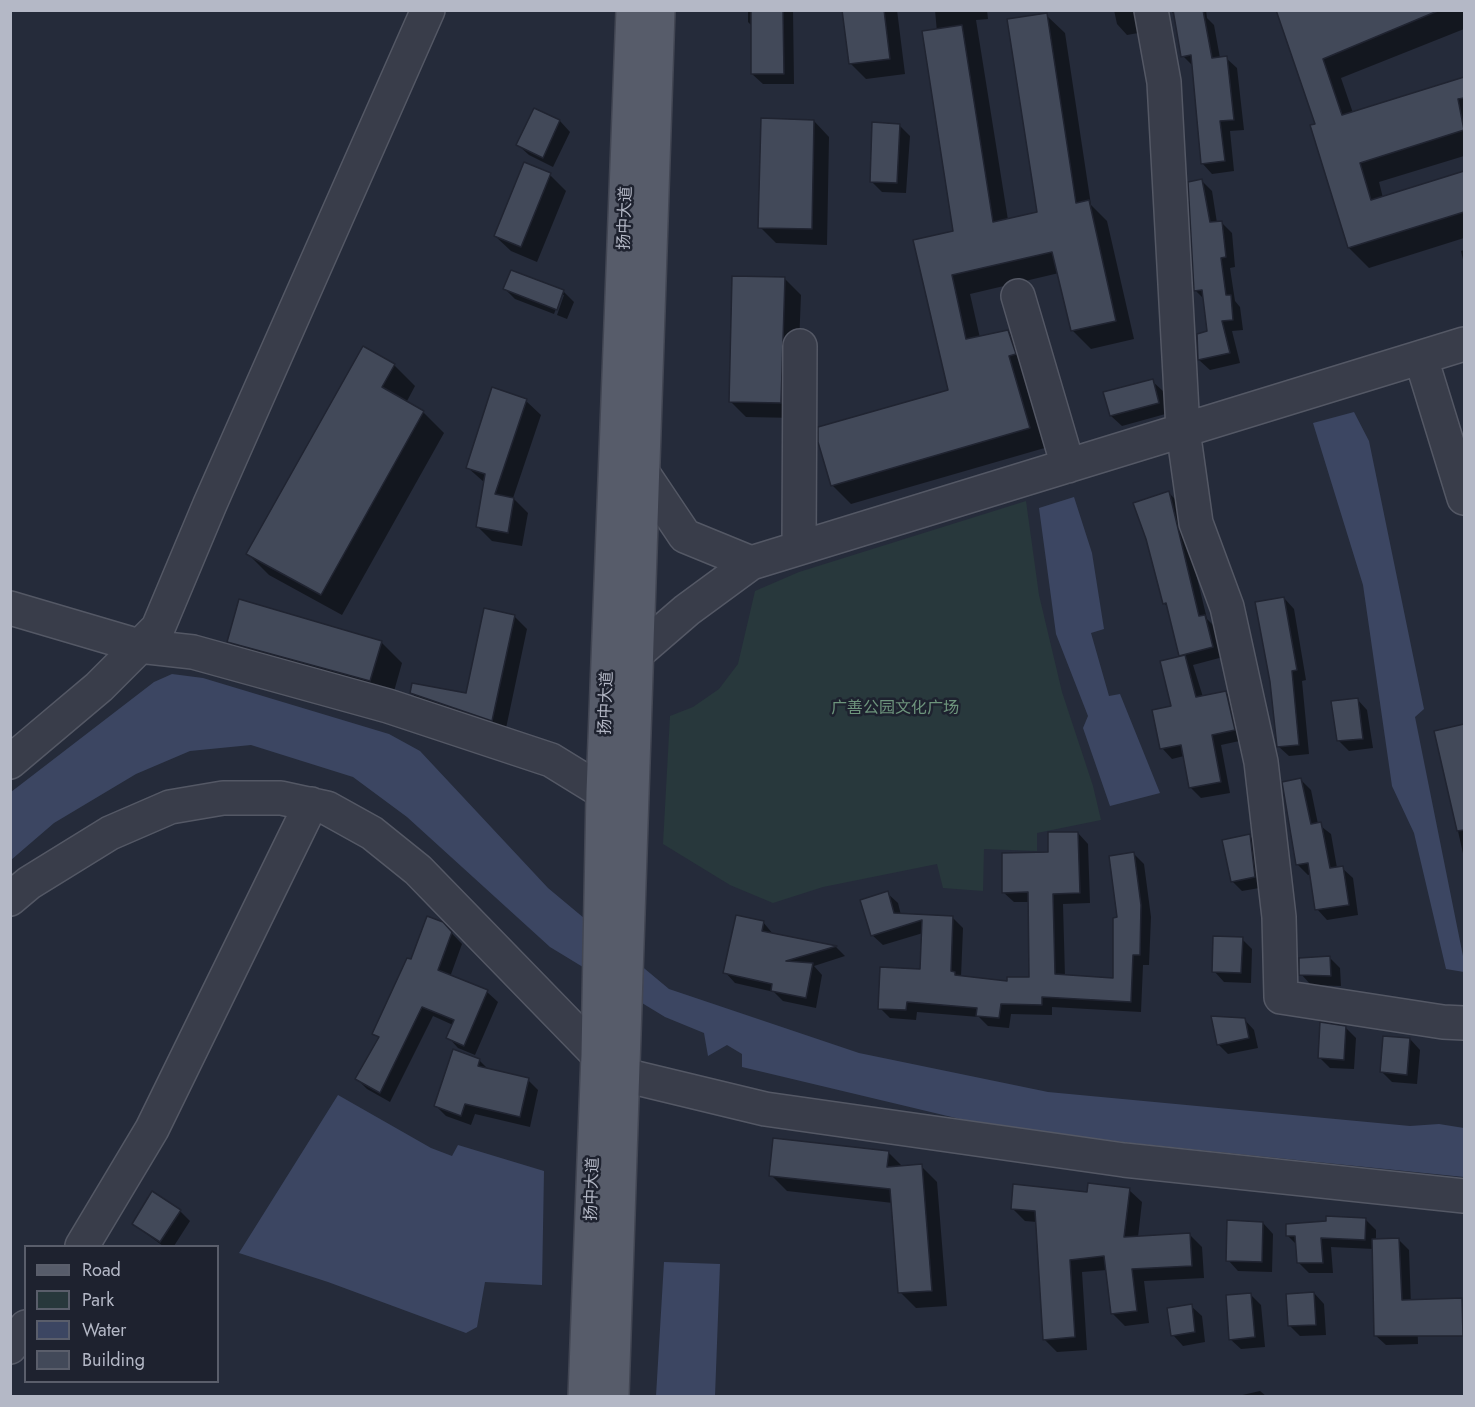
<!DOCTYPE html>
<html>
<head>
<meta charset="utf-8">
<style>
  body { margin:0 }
  #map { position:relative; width:1475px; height:1407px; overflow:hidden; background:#252b3a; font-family:Jost,sans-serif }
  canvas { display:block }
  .frame { position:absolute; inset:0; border:12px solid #b4b8c6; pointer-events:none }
  .legend { position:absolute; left:24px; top:1245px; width:195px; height:138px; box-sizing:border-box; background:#1e222f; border:2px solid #5a5e6b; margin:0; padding:8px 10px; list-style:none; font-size:18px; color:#b4b8c6 }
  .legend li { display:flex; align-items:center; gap:12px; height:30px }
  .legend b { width:30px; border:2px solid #5a5e6b }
</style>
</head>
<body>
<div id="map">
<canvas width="1475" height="1407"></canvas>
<div class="frame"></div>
<ul class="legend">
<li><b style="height:8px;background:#575c6a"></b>Road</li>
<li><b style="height:16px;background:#28383c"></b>Park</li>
<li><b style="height:16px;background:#3c4662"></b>Water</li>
<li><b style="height:16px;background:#424959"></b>Building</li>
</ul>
</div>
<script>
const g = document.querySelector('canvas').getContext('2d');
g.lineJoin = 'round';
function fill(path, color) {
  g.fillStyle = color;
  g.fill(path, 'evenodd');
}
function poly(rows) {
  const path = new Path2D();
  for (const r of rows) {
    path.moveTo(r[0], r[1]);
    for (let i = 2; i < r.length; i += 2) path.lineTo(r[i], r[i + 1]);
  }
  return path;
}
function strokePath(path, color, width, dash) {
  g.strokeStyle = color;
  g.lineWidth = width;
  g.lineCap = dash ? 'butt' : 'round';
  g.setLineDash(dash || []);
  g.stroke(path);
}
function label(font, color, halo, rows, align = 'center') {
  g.font = font + ' Jost,"Noto Sans SC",sans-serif';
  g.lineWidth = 5;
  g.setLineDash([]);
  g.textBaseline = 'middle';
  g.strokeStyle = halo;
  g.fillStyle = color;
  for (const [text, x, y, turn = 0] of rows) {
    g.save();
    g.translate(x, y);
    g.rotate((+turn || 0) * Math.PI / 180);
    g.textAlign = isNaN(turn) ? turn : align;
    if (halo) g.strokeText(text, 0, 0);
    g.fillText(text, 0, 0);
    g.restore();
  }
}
fill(poly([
  [1026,501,1039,595,1062,692,1093,786,1101,820,1037,833,1037,851,984,849,983,891,943,888,937,864,823,887,773,903,730,885,663,844,670,716,693,707,719,689,738,664,755,591,799,572]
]), '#28383c');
fill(poly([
  [1354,412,1369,441,1424,709,1415,717,1464,961,1464,972,1446,969,1414,833,1392,786,1363,585,1313,423],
  [1074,497,1092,553,1104,629,1091,633,1109,696,1120,694,1160,793,1110,806,1083,728,1088,716,1056,634,1039,508],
  [172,674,203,678,389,734,420,751,548,888,669,989,859,1053,1048,1092,1410,1126,1439,1124,1464,1128,1464,1177,1130,1143,981,1124,742,1067,742,1054,727,1045,708,1056,704,1033,665,1017,550,947,407,817,353,777,251,745,190,751,136,774,54,823,11,860,11,792,154,682],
  [338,1095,431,1148,452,1156,458,1145,544,1171,542,1285,485,1282,477,1327,466,1333,328,1282,239,1253],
  [664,1262,720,1264,715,1396,656,1396]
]), '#3c4662');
fill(poly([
  [748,10,793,10,794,84,763,84,752,74,752,26,748,22],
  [843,10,897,10,905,74,866,79,850,63],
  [935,10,987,10,988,19,976,20,1008,220,1039,213,1046,15,1065,33,1091,205,1107,221,1134,339,1091,349,1072,330,1059,273,970,294,980,338,1008,331,1027,350,1048,447,851,504,832,485,950,391,914,241,955,232],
  [1114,10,1146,10,1144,32,1127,35,1117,24],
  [1171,10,1206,10,1207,18,1214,25,1220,58,1226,58,1237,68,1244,130,1230,131,1234,171,1212,174,1202,163,1194,67,1183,56,1176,19],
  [1281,10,1464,10,1464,29,1341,78,1353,113,1464,79,1464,156,1379,182,1383,198,1464,173,1464,238,1369,268,1349,248,1312,126,1317,125],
  [535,110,560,121,570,132,553,167,529,155,518,145],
  [814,121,829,137,827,245,776,243,760,227],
  [899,125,910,136,906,193,882,192,871,181],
  [550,175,566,191,537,262,511,251,495,236],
  [1202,181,1212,191,1217,223,1221,222,1232,233,1235,267,1230,268,1235,301,1240,307,1243,330,1232,331,1240,363,1210,370,1199,360,1198,335,1209,332,1205,300,1196,291],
  [1464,250,1464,264,1461,251],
  [785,279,801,295,796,418,746,417,730,401],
  [505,289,563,291,574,302,567,319,557,315,564,295,561,295,554,314,515,299],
  [394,365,415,386,406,403,423,412,444,433,342,615,269,575,248,554],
  [1152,381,1163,391,1169,413,1122,426,1111,416],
  [526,401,541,415,513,498,528,513,522,546,492,541,478,527,485,483,467,467],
  [1169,493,1179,503,1207,619,1215,627,1223,657,1193,665,1203,697,1226,692,1236,703,1244,740,1221,745,1230,793,1201,798,1191,788,1184,756,1172,759,1162,748,1173,707,1182,657,1169,608,1164,603],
  [1284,598,1294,609,1306,680,1302,681,1309,754,1289,756,1278,746],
  [514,616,527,629,505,733,425,706,411,693,467,695],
  [228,641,381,642,402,663,391,702,249,663],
  [1357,699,1367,710,1373,748,1349,751,1338,740],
  [1464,726,1464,858,1436,732],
  [1300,779,1311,790,1318,824,1331,834,1337,868,1342,868,1353,878,1358,915,1327,920,1317,909,1311,874,1308,875,1297,864],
  [1078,833,1088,844,1090,903,1063,904,1065,977,1115,979,1119,919,1134,854,1144,864,1151,917,1149,965,1143,965,1141,1012,1052,1007,1052,1015,1011,1014,1009,1028,988,1026,979,1017,917,1012,916,1020,890,1018,880,1008,921,971,923,933,883,945,872,935,887,893,898,903,901,915,952,917,963,928,961,977,1009,982,1031,979,1030,902,1014,902,1003,892],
  [1250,836,1260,846,1265,887,1242,891,1232,881],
  [763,922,773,934,836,947,845,956,814,966,822,975,816,1008,783,1001,774,992,735,983,725,972],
  [442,923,462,944,450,977,487,992,498,1002,475,1055,458,1048,448,1037,453,1025,433,1016,390,1102,367,1089,357,1079,380,1039,374,1033,412,961],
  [1242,939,1252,949,1251,983,1224,982,1214,971],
  [1330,958,1340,968,1341,986,1311,985,1301,974],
  [1244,1019,1254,1030,1258,1048,1228,1054,1218,1044],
  [1345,1027,1356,1038,1354,1069,1330,1068,1320,1058],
  [1410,1039,1420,1050,1417,1084,1392,1082,1382,1072],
  [479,1060,490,1071,528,1080,538,1090,530,1127,475,1114,471,1125,446,1116,436,1106],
  [888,1152,903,1167,921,1166,937,1182,947,1306,916,1308,900,1292,893,1203,787,1191,771,1175],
  [1129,1190,1142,1202,1138,1237,1189,1234,1202,1247,1204,1278,1144,1281,1149,1323,1125,1326,1112,1313,1107,1270,1082,1272,1087,1350,1057,1352,1044,1339,1037,1222,1025,1221,1012,1208,1088,1194],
  [180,1211,190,1221,174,1246,163,1246,133,1224],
  [1366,1220,1376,1230,1376,1241,1399,1240,1409,1250,1411,1306,1417,1312,1418,1344,1386,1345,1375,1335,1374,1249,1331,1247,1333,1273,1309,1273,1298,1262,1297,1245,1287,1235],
  [1263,1223,1273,1234,1272,1272,1238,1271,1228,1260],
  [1314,1293,1324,1304,1326,1335,1300,1336,1290,1326],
  [1251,1295,1261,1305,1265,1347,1241,1349,1230,1339],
  [1191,1306,1202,1316,1205,1342,1183,1346,1173,1335],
  [1260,1391,1266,1396,1238,1396]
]), '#0007');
const building = poly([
  [751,10,783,10,784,74,751,74,751,10],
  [842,10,884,10,890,59,849,64,842,10],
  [1173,10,1203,10,1212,58,1227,56,1234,120,1220,121,1225,161,1201,164,1191,55,1181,57,1173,10],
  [1276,10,1440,10,1323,59,1342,115,1464,77,1464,98,1458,99,1464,130,1360,163,1371,200,1464,171,1464,212,1348,248,1310,125,1315,124,1276,10],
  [1047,13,1076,203,1089,200,1116,321,1071,331,1052,252,952,275,966,339,1008,330,1016,354,1009,356,1030,428,831,486,818,442,818,427,948,390,913,240,953,231,922,31,962,25,993,222,1037,212,1007,19,1047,13],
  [534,108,560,120,543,158,516,145,534,108],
  [761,118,814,120,812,229,758,228,761,118],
  [872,122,900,124,897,183,870,182,872,122],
  [524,162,551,173,521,247,494,236,524,162],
  [1202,179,1210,222,1222,221,1226,257,1221,258,1226,295,1231,295,1233,320,1222,321,1230,353,1198,360,1197,334,1207,331,1202,290,1194,291,1188,182,1202,179],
  [511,270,564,290,557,310,503,289,511,270],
  [732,276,785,277,781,403,729,402,732,276],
  [363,346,395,364,382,387,424,411,321,595,246,554,363,346],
  [1153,379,1159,403,1110,416,1103,392,1153,379],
  [492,387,527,399,495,494,514,498,508,533,476,527,485,474,466,468,492,387],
  [1169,491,1199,616,1205,615,1213,647,1179,656,1166,603,1163,604,1146,539,1133,503,1169,491],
  [1284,597,1297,670,1292,671,1299,745,1277,747,1270,682,1255,602,1284,597],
  [239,599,382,641,370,681,227,642,239,599],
  [484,608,515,615,492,721,410,693,412,683,466,693,484,608],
  [1185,655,1196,697,1226,691,1235,730,1212,735,1221,782,1189,788,1181,745,1160,749,1152,710,1171,706,1160,661,1185,655],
  [1358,698,1363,739,1337,741,1331,701,1358,698],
  [1464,724,1464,830,1457,831,1434,731,1464,724],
  [1301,778,1311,824,1321,822,1330,868,1343,866,1349,905,1315,910,1308,863,1296,865,1282,782,1301,778],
  [1048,832,1078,832,1080,893,1053,894,1055,974,1113,978,1113,918,1117,917,1109,856,1134,852,1141,905,1140,955,1133,955,1131,1002,1042,997,1042,1005,1001,1004,999,1018,976,1016,977,1008,907,1002,906,1010,878,1009,880,967,920,969,922,920,871,936,860,900,888,891,894,913,953,916,951,971,955,972,955,975,1007,981,1007,977,1029,977,1028,892,1002,893,1002,853,1048,852,1048,832],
  [1250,834,1255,877,1231,882,1222,840,1250,834],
  [736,915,764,921,762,931,837,946,786,961,813,963,806,998,771,991,772,984,723,973,736,915],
  [427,916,443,922,452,932,438,970,488,990,464,1046,446,1038,454,1020,422,1007,380,1093,355,1079,379,1037,372,1034,407,958,411,959,427,916],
  [1213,936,1243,937,1241,973,1212,972,1213,936],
  [1330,956,1331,976,1299,975,1299,958,1330,956],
  [1211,1016,1245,1018,1249,1038,1217,1045,1211,1016],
  [1320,1022,1346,1026,1344,1060,1318,1058,1320,1022],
  [1383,1036,1410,1038,1407,1075,1380,1072,1383,1036],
  [453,1049,480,1059,478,1066,529,1078,520,1117,465,1104,461,1116,434,1106,453,1049],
  [773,1138,889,1151,887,1167,922,1164,932,1291,898,1293,890,1189,769,1176,773,1138],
  [1088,1183,1130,1188,1124,1237,1190,1233,1192,1266,1132,1269,1137,1311,1111,1314,1104,1256,1070,1260,1075,1337,1043,1340,1035,1211,1011,1209,1013,1184,1087,1192,1088,1183],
  [152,1191,181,1210,160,1242,132,1224,152,1191],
  [1326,1216,1366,1218,1365,1240,1321,1238,1323,1263,1297,1263,1295,1236,1286,1236,1286,1224,1326,1221,1326,1216],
  [1227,1220,1263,1222,1262,1262,1226,1261,1227,1220],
  [1399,1238,1402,1300,1462,1298,1463,1336,1374,1336,1372,1239,1399,1238],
  [1314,1292,1316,1325,1288,1326,1286,1294,1314,1292],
  [1251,1293,1255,1337,1229,1340,1226,1295,1251,1293],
  [1192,1304,1195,1332,1171,1336,1167,1308,1192,1304]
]);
fill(building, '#424959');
strokePath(building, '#202431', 1.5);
const minor = poly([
  [1151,10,1164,82,1183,430,1196,523,1227,607,1261,762,1279,917,1281,997,1443,1022,1464,1023],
  [1018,296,1068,466],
  [1421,358,1464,498],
  [634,460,685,536,751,563],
  [799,548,800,346],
  [10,608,139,646,193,652,388,706,551,760,603,792],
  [636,654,687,610,751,563,1464,344],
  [10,762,99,687,158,628,210,504,428,10],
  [10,899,29,883,110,833,170,807,223,798,281,798,327,808,372,833,418,870,598,1055,624,1075,765,1109,1124,1160,1464,1196],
  [82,1246,152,1129,311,804],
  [10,1347,26,1327]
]);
const major = poly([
  [585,1396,598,1055,603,792,633,10],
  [612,1396,658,10]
]);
strokePath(minor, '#545865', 36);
strokePath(major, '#424653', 36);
strokePath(minor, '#393d4a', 33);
strokePath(major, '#575c6a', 33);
label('16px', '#b4b8c6', '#1e222f', [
  ["扬中大道",626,218,-88],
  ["扬中大道",607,703,-88],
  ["扬中大道",593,1189,-88]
]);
label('16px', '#6d947c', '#1e222f', [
  ["广善公园文化广场",895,709]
]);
</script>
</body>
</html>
